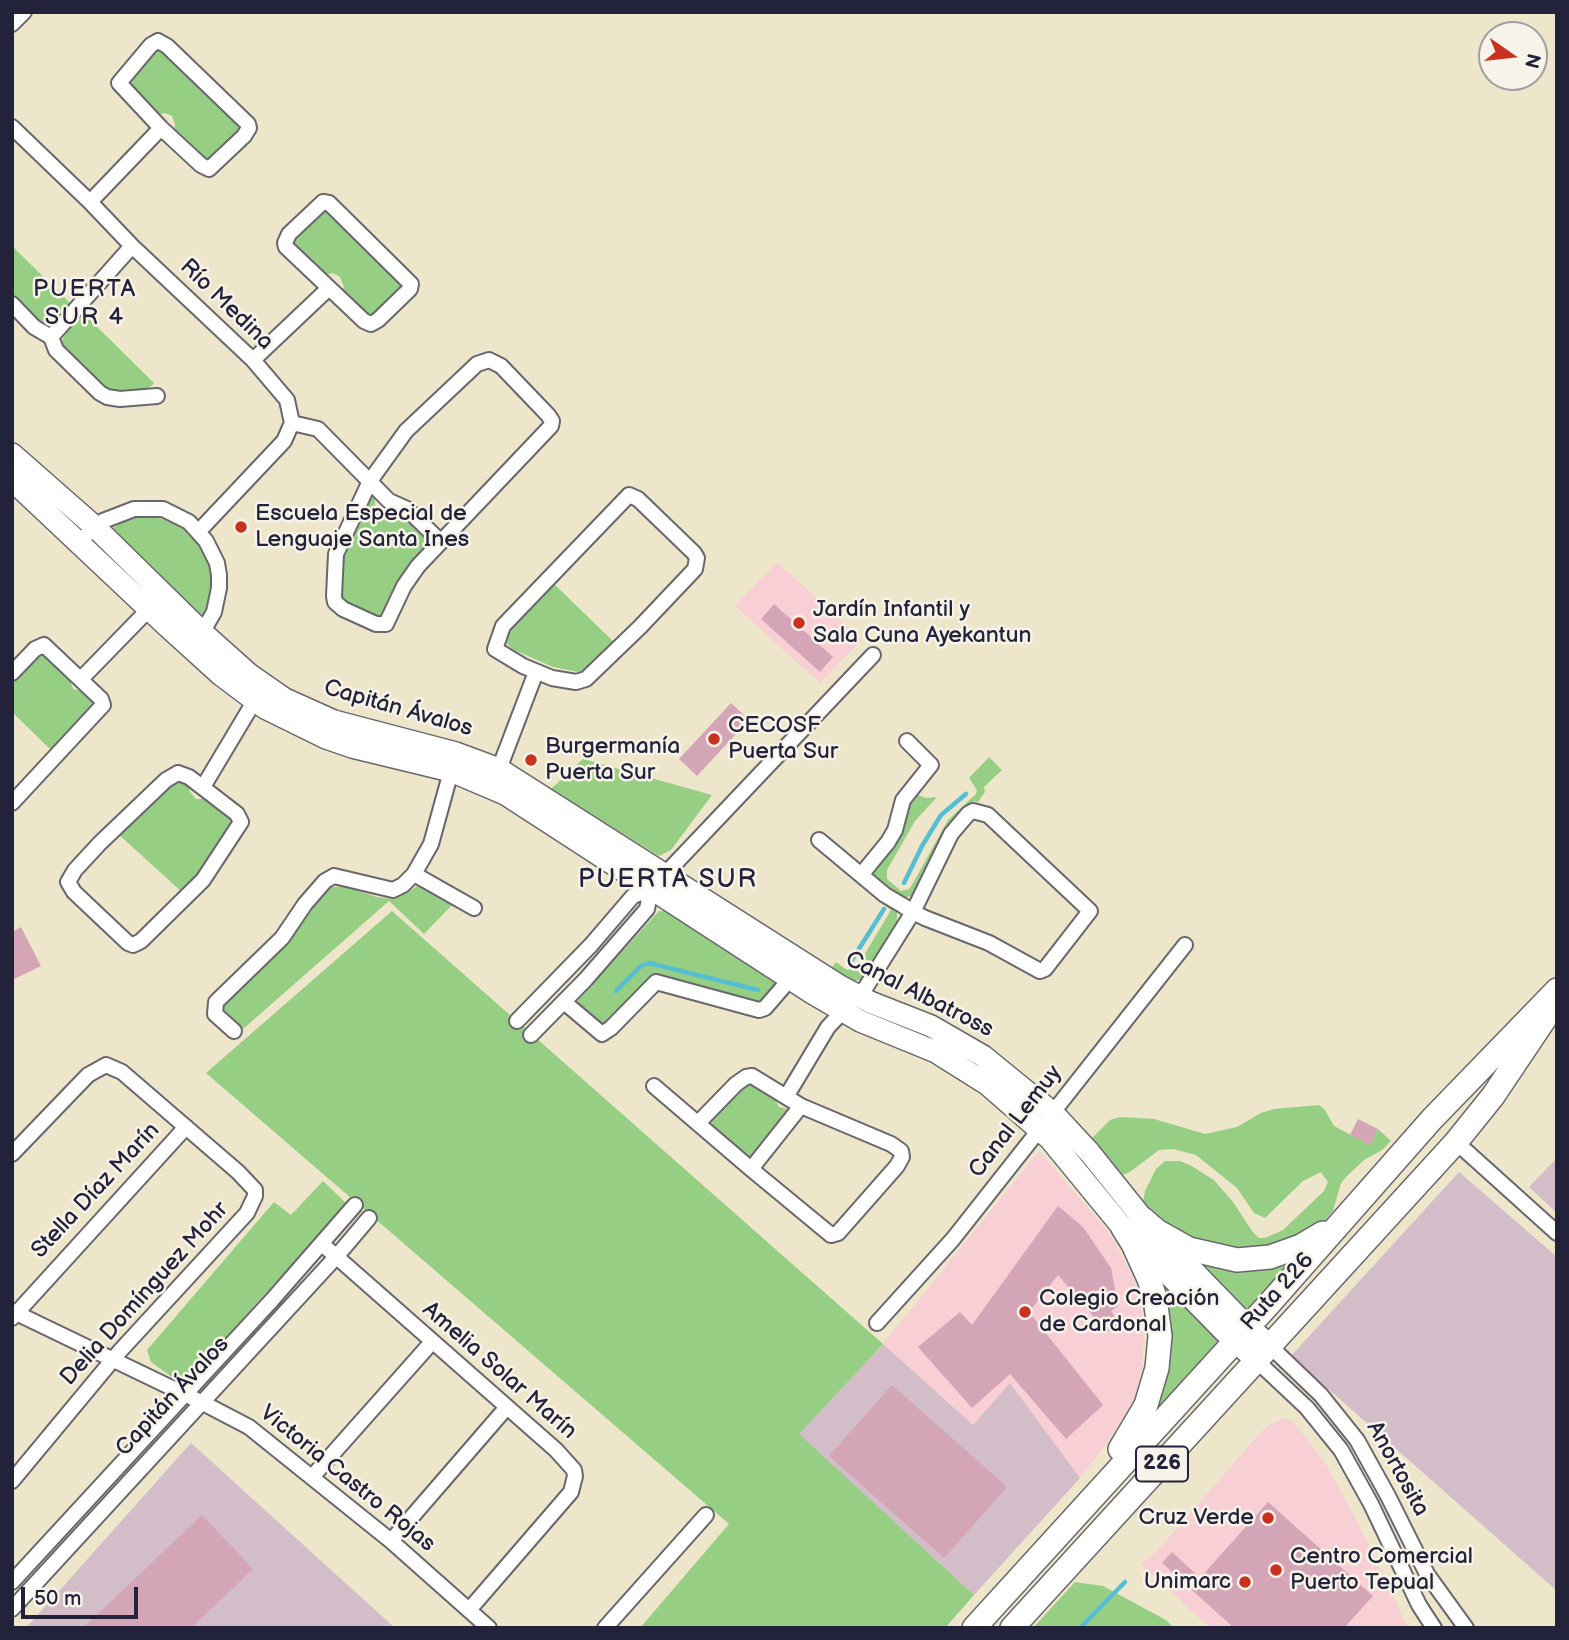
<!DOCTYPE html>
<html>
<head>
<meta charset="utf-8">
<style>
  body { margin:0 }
  #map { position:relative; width:1569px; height:1640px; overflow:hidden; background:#ede6ca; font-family:"Balsamiq Sans",sans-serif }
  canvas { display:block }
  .frame { position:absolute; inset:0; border:14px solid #22223b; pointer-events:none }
  .north { position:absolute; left:1478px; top:21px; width:70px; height:70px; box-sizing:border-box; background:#f7f3e8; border:2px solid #a29fa3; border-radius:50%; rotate:104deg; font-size:19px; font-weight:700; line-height:28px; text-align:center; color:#22223b }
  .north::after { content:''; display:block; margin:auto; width:24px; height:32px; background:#c8321e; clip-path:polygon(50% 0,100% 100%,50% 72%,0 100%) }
  .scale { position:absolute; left:21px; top:1587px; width:117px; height:32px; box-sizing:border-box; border:4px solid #22223b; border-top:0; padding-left:9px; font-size:21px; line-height:24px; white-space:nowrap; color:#22223b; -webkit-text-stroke:5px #f7f3e8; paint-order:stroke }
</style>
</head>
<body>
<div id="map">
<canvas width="1569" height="1640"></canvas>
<div class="frame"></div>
<div class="north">N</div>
<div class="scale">50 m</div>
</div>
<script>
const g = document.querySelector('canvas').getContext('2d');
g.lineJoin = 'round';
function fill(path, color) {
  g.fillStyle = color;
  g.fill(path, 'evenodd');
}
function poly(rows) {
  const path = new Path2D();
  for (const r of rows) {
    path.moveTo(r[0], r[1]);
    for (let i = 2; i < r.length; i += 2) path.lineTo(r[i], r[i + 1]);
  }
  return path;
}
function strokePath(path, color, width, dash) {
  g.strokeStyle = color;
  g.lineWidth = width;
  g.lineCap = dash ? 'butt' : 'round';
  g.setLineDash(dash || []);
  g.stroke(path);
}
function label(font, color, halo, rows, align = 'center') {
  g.font = font + ' "Balsamiq Sans",sans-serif';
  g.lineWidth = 5;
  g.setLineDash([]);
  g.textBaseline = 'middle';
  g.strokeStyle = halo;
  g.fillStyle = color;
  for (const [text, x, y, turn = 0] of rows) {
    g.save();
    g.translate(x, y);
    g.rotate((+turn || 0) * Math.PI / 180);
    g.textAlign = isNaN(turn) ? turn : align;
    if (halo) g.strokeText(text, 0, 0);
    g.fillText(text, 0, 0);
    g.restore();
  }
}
fill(poly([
  [777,562,862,640,820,683,735,606],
  [1039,1151,1110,1234,1138,1287,1144,1337,1142,1369,1134,1398,1108,1442,1080,1478,1010,1383,973,1425,883,1344],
  [1285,1418,1294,1422,1325,1463,1356,1519,1408,1628,1210,1628,1141,1564,1158,1550,1261,1432,1271,1424]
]), '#f7cfd4');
fill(poly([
  [1557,1158,1557,1213,1529,1187],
  [1459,1172,1557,1257,1557,1591,1291,1356],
  [883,1344,973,1425,1010,1383,1080,1478,974,1595,798,1434],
  [191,1443,395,1628,26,1628]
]), '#d2bdc8');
fill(poly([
  [158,46,240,121,242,128,209,164,174,132,175,124,172,116,165,113,156,115,127,86,126,78],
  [324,208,405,286,371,319,341,294,344,287,340,277,333,273,322,276,294,246,293,240],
  [12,246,70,303,56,321,38,324,12,297],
  [82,312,154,383,145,392,111,394,60,345,69,326],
  [372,494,375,494,375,504,378,511,388,515,398,512,404,514,431,540,431,545,383,618,372,617,342,601,339,592,341,553,367,499],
  [145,516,163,519,184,529,192,535,203,549,210,568,211,588,209,607,202,621,109,530,127,520],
  [552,582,616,644,583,673,553,667,512,649,505,641,503,635],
  [41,652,47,653,69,677,73,689,86,692,97,703,54,753,12,712,12,682],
  [989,757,1002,770,984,787,985,792,978,802,974,801,964,810,911,896,900,899,871,876,872,868,915,794,926,798,937,797,915,821,887,870,887,879,901,891,909,889,912,885,948,820,976,794,977,790,969,778],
  [583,759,712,795,671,850,659,856,551,789],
  [180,780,188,784,190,792,196,799,208,799,232,816,235,823,222,847,183,893,117,833,164,789],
  [419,885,453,900,452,905,424,934,389,901,243,1029,221,1012,221,1004,326,888,344,886,377,897,393,899,403,895],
  [879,896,897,909,897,922,867,975,862,979,853,982,830,970,836,962,847,970,857,967,891,910,877,900],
  [392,911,883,1344,799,1434,974,1595,945,1628,640,1628,729,1524,206,1073],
  [659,911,667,911,779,982,762,1006,665,979,603,1027,577,1005,577,1001],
  [754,1081,774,1097,779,1107,787,1109,787,1116,752,1158,745,1158,708,1125,708,1121,739,1087],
  [1319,1105,1325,1110,1334,1126,1370,1145,1378,1129,1391,1141,1382,1150,1364,1160,1347,1176,1341,1183,1333,1211,1320,1226,1286,1248,1227,1255,1157,1221,1143,1202,1145,1191,1156,1169,1165,1161,1180,1161,1190,1165,1214,1180,1233,1202,1252,1231,1259,1238,1265,1238,1283,1230,1324,1191,1328,1182,1321,1172,1303,1181,1265,1218,1254,1213,1237,1188,1196,1155,1173,1149,1159,1150,1130,1172,1122,1175,1090,1140,1110,1120,1120,1117,1154,1119,1205,1134,1237,1127,1261,1113,1274,1109],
  [323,1181,346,1203,190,1378,179,1382,151,1362,147,1350,274,1202,291,1215],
  [1302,1252,1251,1309,1245,1308,1199,1261],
  [1161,1281,1220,1342,1149,1420],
  [1075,1582,1103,1586,1166,1620,1174,1628,1033,1628]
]), '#96cf83');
strokePath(poly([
  [904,883,922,846,941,815,966,794],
  [850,963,884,909],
  [616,991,641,966,649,963,758,990],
  [1080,1628,1125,1582]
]), '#56bed3', 4.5);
fill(poly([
  [774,604,833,657,820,672,761,619],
  [731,703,749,720,697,776,679,759],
  [21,927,41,966,12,980,12,932],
  [1358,1119,1378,1129,1370,1145,1350,1135],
  [1058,1206,1083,1227,1111,1268,1118,1306,1111,1311,1120,1325,1107,1332,1058,1275,1029,1312,1103,1405,1066,1439,1010,1374,972,1408,918,1347,960,1312,972,1325],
  [892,1385,1007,1487,944,1558,829,1456],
  [1268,1502,1373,1596,1344,1628,1234,1628,1162,1563,1172,1552,1200,1578],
  [202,1515,253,1569,191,1628,83,1628]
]), '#d4a5b7');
const street = poly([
  [12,24,24,12],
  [158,41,167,46,248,124,249,128,244,136,209,169,201,165,161,128,119,83,151,45,158,41],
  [12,127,90,202,132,246,253,360,287,400,292,423,284,441,199,531],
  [90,202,161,128],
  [323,202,329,203,411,284,410,289,378,320,371,324,364,321,286,247,285,243,289,234,323,202],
  [12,304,34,327,51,337,56,350,100,393,107,397,120,399,157,396],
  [51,337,132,246],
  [253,360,329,288],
  [489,360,501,366,548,415,552,421,551,426,418,566,404,586,386,624,376,624,343,609,335,602,334,596,336,554,370,481,406,431,477,364,489,360],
  [292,423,318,429,389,501,407,509,440,541],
  [629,495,638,499,694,553,697,558,695,569,640,627,586,679,576,682,552,678,523,666,495,649,503,626,629,495],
  [78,542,103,521,134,509,163,509,189,522,206,541,217,563,219,575,219,588,214,612,199,638],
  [12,673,35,649,44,645,101,699,103,705,12,803],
  [81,679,153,605],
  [178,773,189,777,237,814,241,822,203,880,141,941,133,945,128,943,74,892,68,882,75,870,100,843,166,780,178,773],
  [496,777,536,672],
  [203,787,258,695],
  [414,874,474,908],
  [861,875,888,842,895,830,903,800,931,765,907,741],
  [564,1002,602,1034,611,1028,656,982,759,1010,765,1008,790,979],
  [517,1021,591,945,633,896,651,889,873,655],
  [234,1031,215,1014,216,1002,282,938,305,904,325,881,334,876,393,890,403,885,414,874,431,844,453,764],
  [531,1035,586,979,647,909,651,889],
  [654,1086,751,1169,831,1235,838,1233,897,1166,902,1157,901,1151,891,1144,801,1106,752,1076,746,1077,736,1084,698,1123],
  [786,1097,828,1027,866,987,913,912,951,834,968,814,973,811,988,815,1090,911,1045,969,1040,971,989,943,925,918,913,912,902,905,885,895,819,840],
  [1456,1142,1557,1233],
  [12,1154,88,1075,106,1065,122,1072,238,1172,255,1190,255,1196,247,1213,120,1351,12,1481],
  [751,1169,801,1106],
  [322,1244,556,1450,574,1470,575,1476,571,1492,469,1610],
  [12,1311,203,1403,249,1427,391,1541,489,1628],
  [12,1318,186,1127],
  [877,1323,953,1239,1185,945],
  [1270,1346,1321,1395,1357,1440,1388,1496,1427,1574,1466,1628],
  [1257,1361,1307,1408,1341,1450,1371,1504,1419,1605,1434,1628],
  [312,1477,432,1342],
  [391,1541,507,1407],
  [12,1582,272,1300,355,1205],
  [12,1609,336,1257,369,1218],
  [605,1628,706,1515]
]);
const secondary = poly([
  [12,454,95,527,203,633,249,674,285,699,334,721,456,753,499,769,840,986,870,1002,931,1026,983,1056,1053,1113,1090,1153,1143,1219,1238,1317,1270,1346],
  [12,480,167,626,221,675,265,708,326,738,352,747,451,771,505,794,812,993,860,1021,936,1052,987,1084,1050,1139,1123,1228,1224,1331,1257,1361]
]);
const primary = poly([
  [1143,1219,1157,1231,1189,1249,1237,1260,1270,1257,1301,1246,1323,1233],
  [1120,1449,1146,1405,1157,1368,1160,1336,1155,1298,1149,1279,1133,1244,1123,1228],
  [974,1628,1269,1304,1432,1119,1557,990],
  [1012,1628,1456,1142,1493,1096,1548,1014]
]);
strokePath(street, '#69676d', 18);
strokePath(secondary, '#69676d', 24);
strokePath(primary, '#69676d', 26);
strokePath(street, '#fff', 14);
strokePath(secondary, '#fff', 21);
strokePath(primary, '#fff', 23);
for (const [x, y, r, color] of [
  [241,527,7,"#c8321e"],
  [799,623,7,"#c8321e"],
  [714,739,7,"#c8321e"],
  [531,760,7,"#c8321e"],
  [1025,1312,7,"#c8321e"],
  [1268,1518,7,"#c8321e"],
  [1276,1570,7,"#c8321e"],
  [1245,1582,7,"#c8321e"]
]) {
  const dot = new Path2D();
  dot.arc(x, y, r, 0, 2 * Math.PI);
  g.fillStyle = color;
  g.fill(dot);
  strokePath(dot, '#f7f3e8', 2.5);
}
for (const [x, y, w] of [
  [1162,1464,52]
]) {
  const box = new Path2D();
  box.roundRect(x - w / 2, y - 17.5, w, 35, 5);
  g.fillStyle = '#f7f3e8';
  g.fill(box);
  strokePath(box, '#22223b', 2);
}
label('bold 21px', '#22223b', null, [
  ["226",1162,1464]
]);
label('23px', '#22223b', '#f7f3e8', [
  ["Río Medina",226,305,44],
  ["Capitán Ávalos",398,709,16],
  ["Canal Albatross",919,995,27],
  ["Canal Lemuy",1016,1122,-52],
  ["Stella Díaz Marín",96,1191,-47],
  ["Ruta 226",1278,1292,-48],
  ["Delia Domínguez Mohr",145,1294,-48],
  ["Amelia Solar Marín",499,1371,41],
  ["Capitán Ávalos",173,1397,-47],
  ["Anortosita",1397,1469,61],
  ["Victoria Castro Rojas",347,1479,39]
]);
label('23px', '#22223b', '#f7f3e8', [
  ["Escuela Especial de",255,514],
  ["Lenguaje Santa Ines",255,540],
  ["Jardín Infantil y",813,610],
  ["Sala Cuna Ayekantun",813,636],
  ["CECOSF",728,726],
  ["Puerta Sur",728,752],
  ["Burgermanía",545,747],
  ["Puerta Sur",545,773],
  ["Colegio Creación",1039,1299],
  ["de Cardonal",1039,1325],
  ["Cruz Verde",1254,1518,"right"],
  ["Centro Comercial",1290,1557],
  ["Puerto Tepual",1290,1583],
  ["Unimarc",1231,1582,"right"]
], 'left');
g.letterSpacing = '2px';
label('24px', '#22223b', '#f7f3e8', [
  ["PUERTA",85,290],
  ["SUR 4",85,318]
]);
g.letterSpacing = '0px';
g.letterSpacing = '2px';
label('26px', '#22223b', '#f7f3e8', [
  ["PUERTA SUR",668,880]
]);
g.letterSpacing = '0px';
</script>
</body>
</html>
